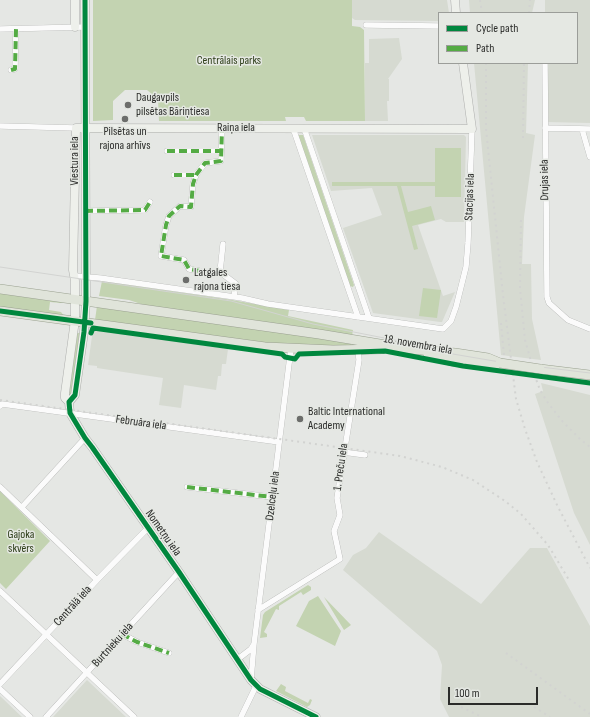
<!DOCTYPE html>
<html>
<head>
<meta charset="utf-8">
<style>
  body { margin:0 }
  #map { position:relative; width:590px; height:717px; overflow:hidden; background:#e5e7e4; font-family:"Sofia Sans Condensed",sans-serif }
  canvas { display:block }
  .legend { position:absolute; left:438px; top:12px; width:140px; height:52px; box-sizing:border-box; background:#e5e8e3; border:1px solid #9b9d99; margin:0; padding:5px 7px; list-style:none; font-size:12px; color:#2b2c2a }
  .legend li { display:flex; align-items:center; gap:8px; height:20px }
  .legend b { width:20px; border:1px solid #9b9d99 }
  .scale { position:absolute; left:448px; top:687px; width:90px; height:18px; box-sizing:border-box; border:2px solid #2b2c2a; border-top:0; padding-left:5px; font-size:12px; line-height:14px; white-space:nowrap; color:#2b2c2a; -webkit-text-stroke:3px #e5e8e3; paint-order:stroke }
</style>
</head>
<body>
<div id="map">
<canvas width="590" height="717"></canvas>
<ul class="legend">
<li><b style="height:5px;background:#00873e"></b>Cycle path</li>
<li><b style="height:5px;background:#54ab44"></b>Path</li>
</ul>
<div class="scale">100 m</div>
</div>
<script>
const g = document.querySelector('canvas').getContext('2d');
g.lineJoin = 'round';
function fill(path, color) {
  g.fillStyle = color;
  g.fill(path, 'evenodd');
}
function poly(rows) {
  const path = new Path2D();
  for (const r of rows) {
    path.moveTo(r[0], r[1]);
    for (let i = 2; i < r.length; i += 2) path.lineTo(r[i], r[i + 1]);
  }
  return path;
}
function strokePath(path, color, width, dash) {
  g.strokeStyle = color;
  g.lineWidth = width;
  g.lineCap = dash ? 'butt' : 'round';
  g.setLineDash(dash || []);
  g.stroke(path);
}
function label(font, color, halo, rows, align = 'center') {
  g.font = font + ' "Sofia Sans Condensed",sans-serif';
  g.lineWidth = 3;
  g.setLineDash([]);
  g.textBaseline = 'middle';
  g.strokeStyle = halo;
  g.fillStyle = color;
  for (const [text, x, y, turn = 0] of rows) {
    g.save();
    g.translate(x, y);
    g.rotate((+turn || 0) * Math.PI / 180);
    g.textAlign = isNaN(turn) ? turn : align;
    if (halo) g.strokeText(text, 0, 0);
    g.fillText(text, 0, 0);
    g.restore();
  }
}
fill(poly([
  [352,0,447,0,449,13,439,13,439,21,355,20,352,18],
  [469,0,535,0,532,13,470,13],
  [545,0,590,0,590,123,546,122,546,63,577,63,577,13,545,13],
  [399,38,402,59,388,79,389,79,389,101,387,101,388,121,365,121,365,63,369,63,369,39],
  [474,63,528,63,526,133,535,135,524,217,522,264,531,264,532,319,541,360,501,355],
  [312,135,464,135,466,137,464,222,446,222,441,219,418,225,443,296,455,292,442,322,440,322,373,313,343,228,382,215,372,188,331,191],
  [93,329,228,349,226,364,222,364,221,376,218,376,216,390,184,385,181,408,159,405,163,378,97,368,97,366,88,365],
  [541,383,590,395,590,545,574,513,535,394,543,391],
  [379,532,481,604,530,548,547,548,590,626,590,717,449,717,440,699,442,665,437,651,343,570,353,555,366,548],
  [87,680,126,717,53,717],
  [0,696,22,717,0,717]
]), '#d6dad1');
fill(poly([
  [93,0,352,0,352,26,360,27,364,30,365,121,306,121,304,117,285,117,286,121,159,121,158,99,147,90,125,90,113,101,113,120,93,121],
  [298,135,303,135,354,285,353,287,350,286],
  [435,148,461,148,461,197,435,197,435,186,401,186,408,212,431,206,435,220,412,226,418,249,414,250,397,186,332,186,332,182,435,182],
  [102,281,232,300,289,310,288,316,353,330,352,336,144,305,129,300,99,296],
  [423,288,441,290,437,318,419,316],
  [0,292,63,302,61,303,50,302,49,310,61,312,64,316,0,307],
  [97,306,351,342,351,345,283,345,95,320],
  [77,333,80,333,71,394,70,395,69,393],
  [0,491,50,541,6,589,0,583],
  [308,585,311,587,311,590,303,595,301,592,279,606,279,610,276,609,264,632,267,634,267,637,260,638,263,615,265,612],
  [318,596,341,631,335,646,296,626,309,601],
  [324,597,351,625,344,630],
  [281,684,286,687,285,691,308,703,310,699,312,700,310,705,307,707,276,691]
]), '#c3d3b1');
const street = poly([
  [366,25,439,26],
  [0,29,85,27],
  [545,63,547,297,549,303,568,320,590,329],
  [11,70,15,69,16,29],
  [0,126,76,128],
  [293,128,358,317],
  [304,128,369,318],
  [545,128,590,129],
  [582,129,590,157],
  [167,151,221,151],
  [174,175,196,175],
  [85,211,145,210,150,202],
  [223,244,220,272,236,284,234,297],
  [200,271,189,269,184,260,161,256,166,225,169,216,180,206,191,207,193,184,196,175,205,163,221,161,222,128],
  [74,276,100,278,242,298,268,304,443,329,451,321,456,307,466,267,468,243,472,129],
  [0,406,2,404,279,442],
  [343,452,365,455],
  [0,487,97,580],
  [187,487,272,497],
  [22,507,85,438],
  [0,591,134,717],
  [258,610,340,559,334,531,340,515,337,498,359,360,358,349],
  [122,634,137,642,169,653],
  [238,659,251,649,254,644],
  [251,680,254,644,291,348],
  [0,684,97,580,148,528],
  [0,689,30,717],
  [46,717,179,572],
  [241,717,256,686]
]);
const secondary = poly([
  [85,0,86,301,84,332,75,395,69,402,70,413,85,438,92,447,179,572,251,680,260,689,316,717],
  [455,0,456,13],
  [75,27,75,0],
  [69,402,65,398,65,393,75,320,75,281,73,270,76,128,472,129,463,63]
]);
const primary = poly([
  [0,289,319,334,410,349,455,353,488,358,500,363],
  [0,311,265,347,333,350,382,349],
  [428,355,451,361,479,365,487,366,500,363],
  [540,369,590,375]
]);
strokePath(street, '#adaeac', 6);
strokePath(secondary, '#adaeac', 9);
strokePath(primary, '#9aa190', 10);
strokePath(street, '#fbfbfb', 5.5);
strokePath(secondary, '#eef0eb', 8);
strokePath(primary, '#e0e4da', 9);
strokePath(poly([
  [0,267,231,301,313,324,430,347,441,352,500,362,590,373]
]), '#d2d3d1', 1);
strokePath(poly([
  [480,0,482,13],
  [529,13,530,0],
  [486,63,486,129,503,295,516,399,525,429,537,462,558,507,590,568],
  [523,138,524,63],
  [521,220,520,288,525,340,536,379,540,390,548,403,563,422,580,439,590,447],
  [501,323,506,377],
  [0,400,344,448,400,456,442,467,473,480,505,501,521,514,548,545,569,580],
  [506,653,590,714],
  [461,707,482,717],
  [534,707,550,717]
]), '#d2d3d1', 2, [2, 4]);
const primaryBridge = poly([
  [500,363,540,369]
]);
strokePath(primaryBridge, '#9aa190', 10, []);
strokePath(primaryBridge, '#e0e4da', 9);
strokePath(poly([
  [11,70,15,69,16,29],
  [167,151,221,151],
  [174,175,196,175],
  [85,211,145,210,150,202],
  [200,271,189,269,184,260,161,256,166,225,169,216,180,206,191,207,193,184,196,175,205,163,221,161,222,128],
  [187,487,272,497],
  [122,634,137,642,169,653]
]), '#54ab44', 4, [8, 4]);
strokePath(poly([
  [85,0,86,301,84,332,75,395,69,402,70,413,85,438,92,447,179,572,251,680,260,689,316,717],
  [0,311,91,323],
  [91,333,93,328,282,354,285,357,295,359,299,354,385,351,463,366,590,383]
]), '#00873e', 5);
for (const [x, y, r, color] of [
  [128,105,4,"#6c6d6b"],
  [125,119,4,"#6c6d6b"],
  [186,280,4,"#6c6d6b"],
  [300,419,4,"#6c6d6b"]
]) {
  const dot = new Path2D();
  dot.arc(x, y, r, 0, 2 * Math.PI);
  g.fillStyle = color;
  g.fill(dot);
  strokePath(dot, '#e5e8e3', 1.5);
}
label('12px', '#2d3d18', '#e5e8e3', [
  ["Centrālais parks",229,61],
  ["Gajoka",21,535],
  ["skvērs",21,549]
]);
label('12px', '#2b2c2a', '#e5e8e3', [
  ["Daugavpils",136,98],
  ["pilsētas Bāriņtiesa",136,112],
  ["Pilsētas un",125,132,"center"],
  ["rajona arhīvs",125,146,"center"],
  ["Latgales",194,273],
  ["rajona tiesa",194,287],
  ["Baltic International",308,412],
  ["Academy",308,426]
], 'left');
label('12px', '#2b2c2a', '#e5e8e3', [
  ["Raiņa iela",236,128],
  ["Viestura iela",75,161,-90],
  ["Drujas iela",545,180,-91],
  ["Stacijas iela",470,197,-88],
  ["18. novembra iela",418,345,10],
  ["Februāra iela",141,423,8],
  ["1. Preču iela",341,467,-82],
  ["Dzelceļu iela",273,496,-83],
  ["Nometņu iela",163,533,55],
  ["Centrālā iela",73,606,-48],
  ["Burtnieku iela",113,645,-48]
]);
</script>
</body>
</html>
